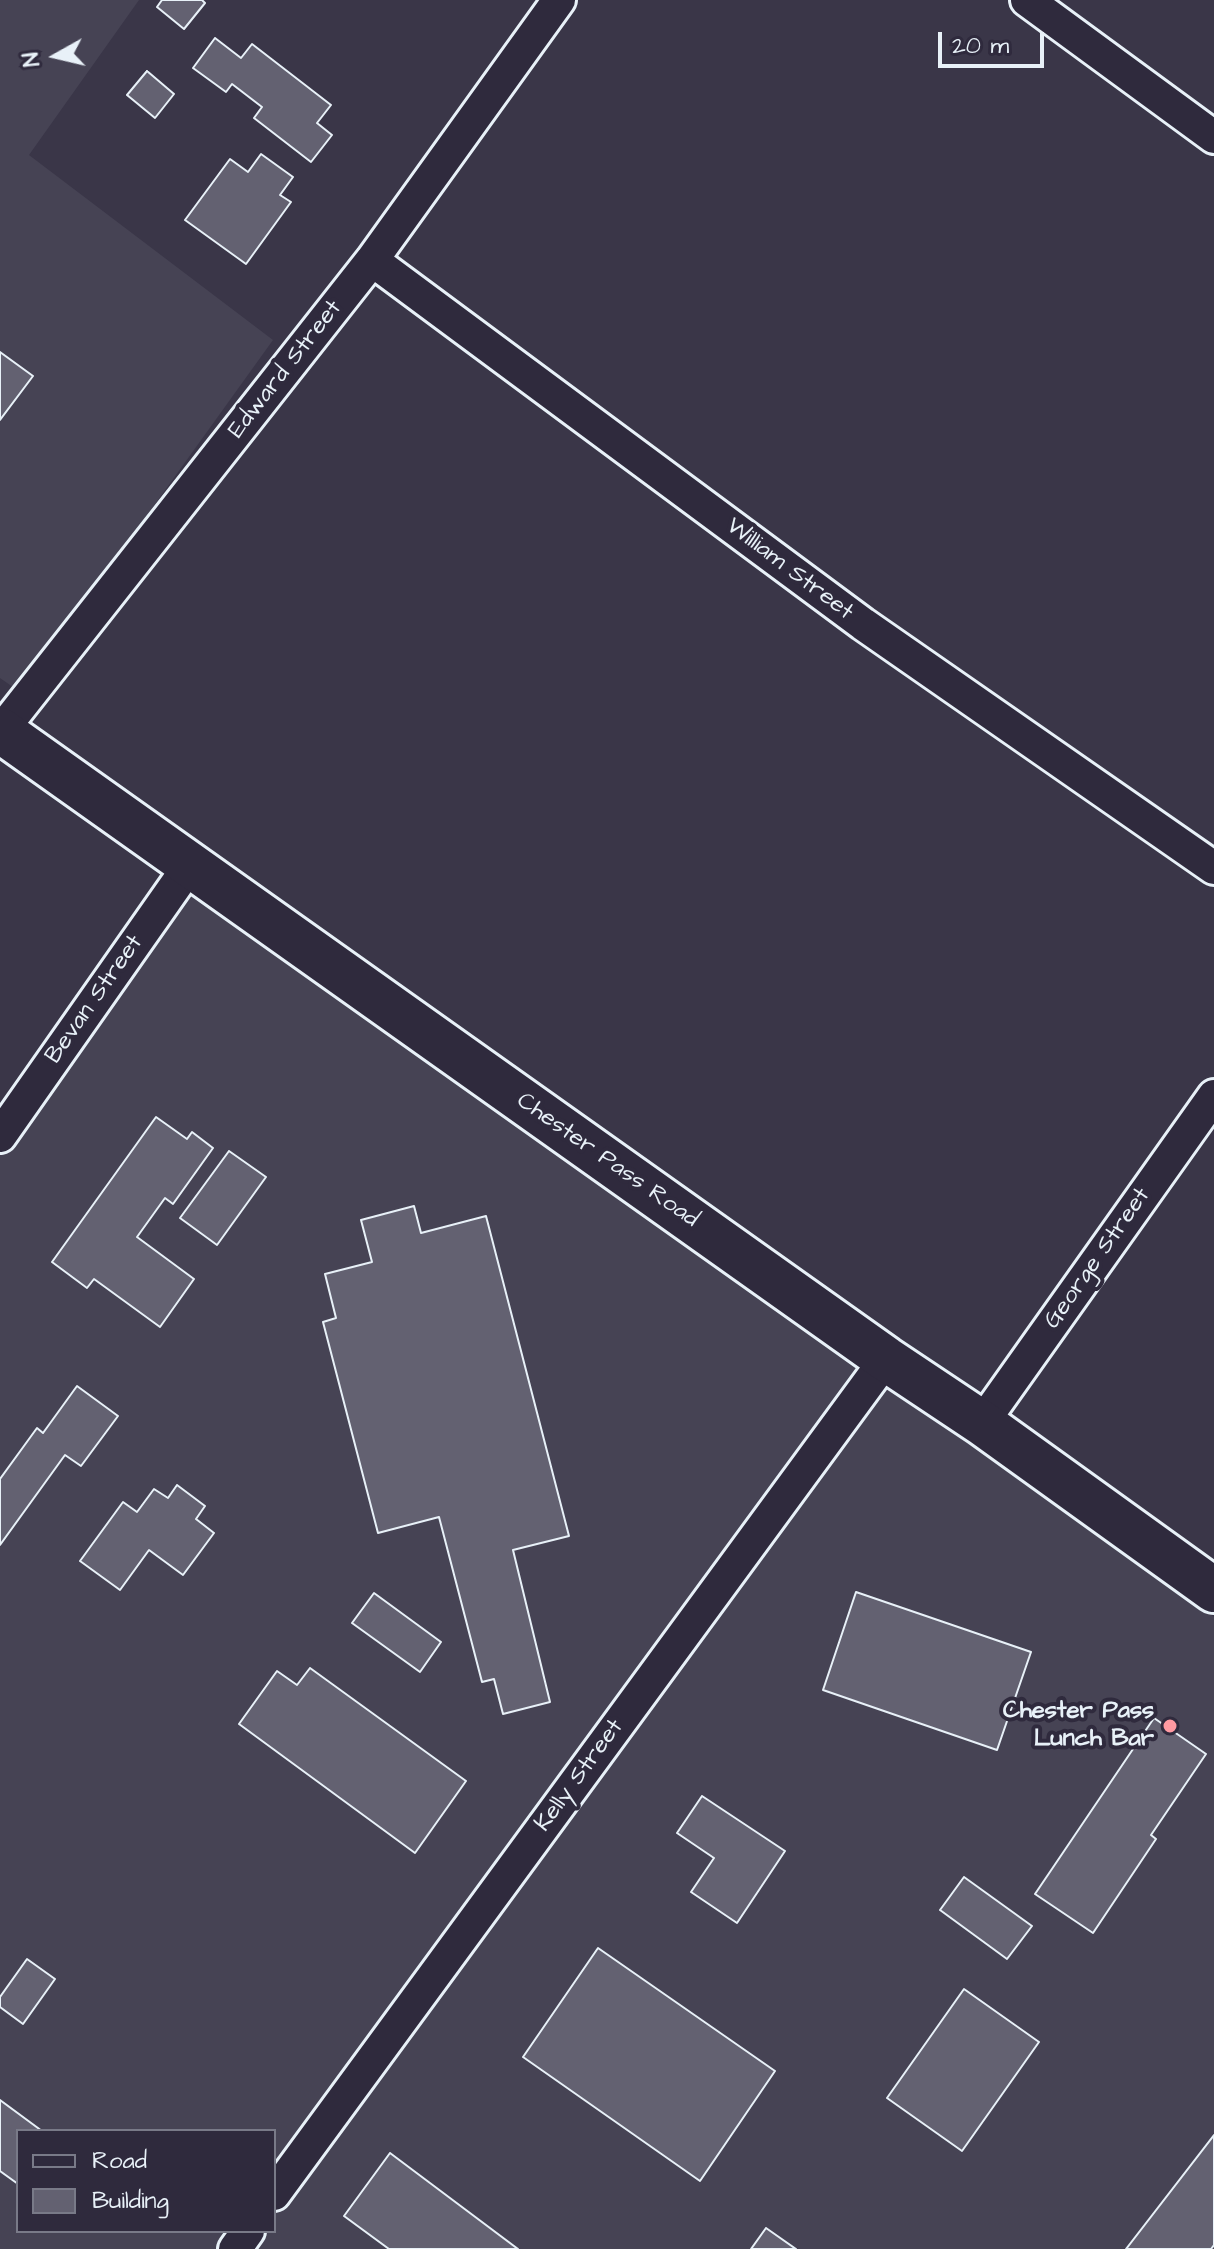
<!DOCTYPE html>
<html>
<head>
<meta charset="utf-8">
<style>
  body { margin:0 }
  #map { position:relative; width:1214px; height:2249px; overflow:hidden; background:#3a3648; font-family:"Architects Daughter",sans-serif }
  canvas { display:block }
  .legend { position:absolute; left:16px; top:2129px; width:260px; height:104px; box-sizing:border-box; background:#2f2a3d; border:2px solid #797a88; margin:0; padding:10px 14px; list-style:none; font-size:24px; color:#e8f1f8 }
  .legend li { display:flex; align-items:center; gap:16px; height:40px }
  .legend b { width:40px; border:2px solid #797a88 }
  .north { position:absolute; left:16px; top:16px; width:80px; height:80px; -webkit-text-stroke:6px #2f2a3d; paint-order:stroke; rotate:262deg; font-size:22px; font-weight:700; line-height:32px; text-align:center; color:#e8f1f8 }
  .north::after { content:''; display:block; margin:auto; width:28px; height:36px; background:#e8f1f8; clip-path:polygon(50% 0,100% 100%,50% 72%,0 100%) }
  .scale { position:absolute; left:938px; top:32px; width:106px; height:36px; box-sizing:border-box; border:4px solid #e8f1f8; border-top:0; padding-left:10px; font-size:24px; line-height:28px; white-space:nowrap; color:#e8f1f8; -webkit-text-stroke:6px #2f2a3d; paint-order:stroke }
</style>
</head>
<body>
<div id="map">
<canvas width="1214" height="2249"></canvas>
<ul class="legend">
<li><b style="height:10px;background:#2f2a3d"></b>Road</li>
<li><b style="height:22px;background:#636171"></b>Building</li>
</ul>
<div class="north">N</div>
<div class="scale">20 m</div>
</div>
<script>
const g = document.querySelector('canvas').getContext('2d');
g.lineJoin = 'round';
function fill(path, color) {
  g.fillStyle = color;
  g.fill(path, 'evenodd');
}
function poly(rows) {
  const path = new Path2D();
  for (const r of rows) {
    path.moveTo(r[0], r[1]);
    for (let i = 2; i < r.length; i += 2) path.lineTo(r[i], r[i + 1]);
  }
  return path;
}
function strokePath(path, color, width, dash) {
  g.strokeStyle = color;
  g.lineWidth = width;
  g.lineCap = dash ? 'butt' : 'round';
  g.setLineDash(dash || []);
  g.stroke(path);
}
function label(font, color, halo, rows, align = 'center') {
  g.font = font + ' "Architects Daughter",sans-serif';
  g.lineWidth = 8;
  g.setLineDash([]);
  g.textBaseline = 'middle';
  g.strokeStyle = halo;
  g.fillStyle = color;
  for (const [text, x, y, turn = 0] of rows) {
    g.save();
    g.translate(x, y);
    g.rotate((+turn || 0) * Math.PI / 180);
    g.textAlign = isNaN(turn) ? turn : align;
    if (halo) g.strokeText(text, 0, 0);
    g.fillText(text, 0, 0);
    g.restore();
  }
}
fill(poly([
  [0,0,139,0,29,155,273,340,20,692,0,678],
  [190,865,1214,1617,1214,2249,0,2249,0,1136],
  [18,2131,274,2131,274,2231,18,2231]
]), '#464354');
const building = poly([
  [162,0,202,0,205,3,184,29,157,7,162,0],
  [215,38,241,58,252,44,331,105,317,123,332,135,311,162,254,118,262,107,232,84,226,92,193,68,215,38],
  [147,71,174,94,155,118,127,95,147,71],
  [261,154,293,177,280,195,291,202,246,264,185,220,230,159,248,172,261,154],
  [0,352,33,376,0,420,0,352],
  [156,1117,187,1139,192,1132,213,1148,173,1204,165,1198,137,1237,194,1279,160,1327,94,1279,87,1288,52,1262,156,1117],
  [229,1151,266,1177,217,1245,180,1218,229,1151],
  [414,1206,421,1233,486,1216,569,1536,513,1550,550,1702,503,1714,494,1679,482,1682,439,1517,378,1533,323,1322,336,1318,325,1274,372,1262,361,1220,414,1206],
  [77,1386,118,1416,81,1466,65,1455,0,1545,0,1479,37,1428,43,1433,77,1386],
  [177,1485,205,1506,196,1519,214,1533,183,1575,149,1550,120,1590,80,1561,123,1502,137,1512,154,1489,168,1498,177,1485],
  [856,1592,1031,1652,997,1750,823,1690,856,1592],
  [374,1593,441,1642,420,1672,352,1623,374,1593],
  [310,1668,466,1781,415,1853,239,1724,277,1671,297,1685,310,1668],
  [1154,1718,1206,1754,1151,1835,1156,1839,1093,1933,1035,1894,1154,1718],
  [702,1796,785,1851,737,1923,691,1892,714,1858,677,1833,702,1796],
  [964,1877,1032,1926,1007,1959,940,1910,964,1877],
  [598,1948,775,2071,700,2181,523,2057,598,1948],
  [27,1959,55,1979,23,2024,0,2007,0,1997,27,1959],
  [964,1989,1039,2042,962,2151,887,2098,964,1989],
  [0,2100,42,2131,18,2131,18,2184,0,2171,0,2100],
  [1214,2135,1214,2245,1211,2249,1126,2249,1214,2135],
  [390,2153,518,2249,389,2249,344,2216,390,2153],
  [766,2228,796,2249,751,2249,766,2228]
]);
fill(building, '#636171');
strokePath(building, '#e8f1f8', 2);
const street = poly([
  [1027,0,1214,137],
  [372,260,863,624,1214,868],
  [1,731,372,260,559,0],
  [0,1136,190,865],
  [982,1423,1214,1096],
  [274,2194,886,1359],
  [235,2249,248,2231]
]);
const highway = poly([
  [0,730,886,1359,982,1423,1214,1590]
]);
strokePath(street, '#e8f1f8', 38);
strokePath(highway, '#e8f1f8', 50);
strokePath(street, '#2f2a3d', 32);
strokePath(highway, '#2f2a3d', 44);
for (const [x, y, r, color] of [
  [1170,1726,8,"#ff9aa2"]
]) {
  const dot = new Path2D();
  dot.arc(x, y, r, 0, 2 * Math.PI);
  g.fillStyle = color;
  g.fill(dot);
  strokePath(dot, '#2f2a3d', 3);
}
label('24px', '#e8f1f8', '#2f2a3d', [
  ["Edward Street",286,370,-52],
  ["William Street",789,570,37],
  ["Bevan Street",95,1000,-55],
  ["Chester Pass Road",607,1161,35],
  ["George Street",1098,1259,-55],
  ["Kelly Street",580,1776,-54]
]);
label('bold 24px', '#e8f1f8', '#2f2a3d', [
  ["Chester Pass",1154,1712],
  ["Lunch Bar",1154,1740]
], 'right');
</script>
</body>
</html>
